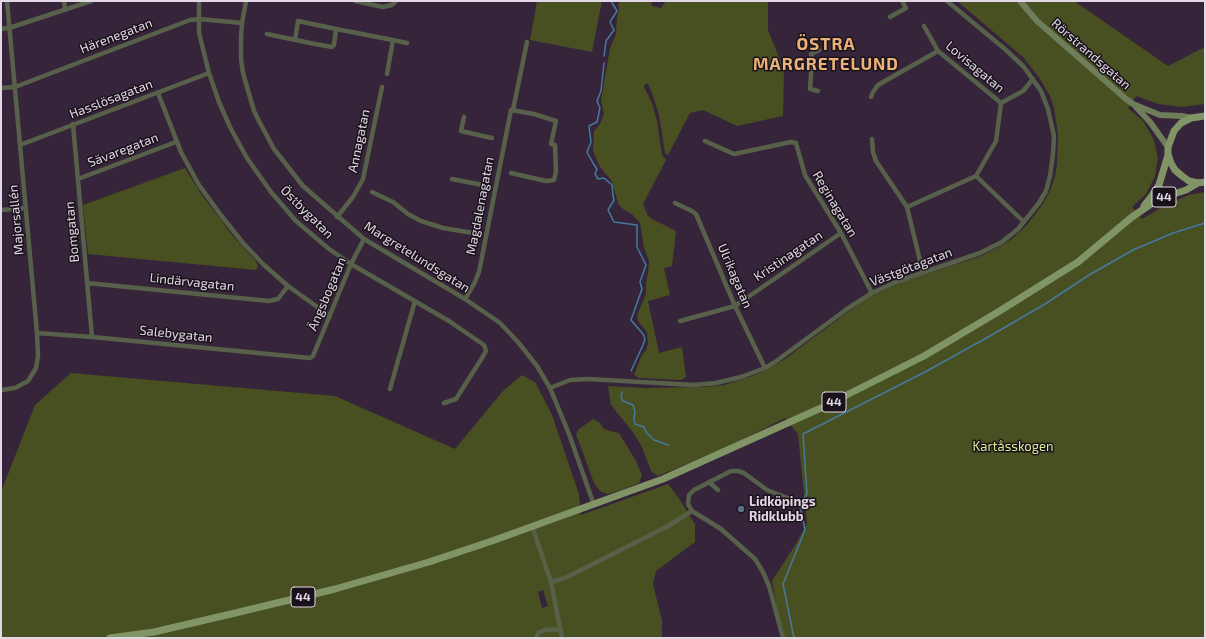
<!DOCTYPE html>
<html>
<head>
<meta charset="utf-8">
<style>
  body { margin:0 }
  #map { position:relative; width:1206px; height:639px; overflow:hidden; background:#36253a; font-family:"Exo 2",sans-serif }
  canvas { display:block }
  .frame { position:absolute; inset:0; border:2px solid #e2d7e4; pointer-events:none }
</style>
</head>
<body>
<div id="map">
<canvas width="1206" height="639"></canvas>
<div class="frame"></div>
</div>
<script>
const g = document.querySelector('canvas').getContext('2d');
g.lineJoin = 'round';
function fill(path, color) {
  g.fillStyle = color;
  g.fill(path, 'evenodd');
}
function poly(rows) {
  const path = new Path2D();
  for (const r of rows) {
    path.moveTo(r[0], r[1]);
    for (let i = 2; i < r.length; i += 2) path.lineTo(r[i], r[i + 1]);
  }
  return path;
}
function strokePath(path, color, width, dash) {
  g.strokeStyle = color;
  g.lineWidth = width;
  g.lineCap = dash ? 'butt' : 'round';
  g.setLineDash(dash || []);
  g.stroke(path);
}
function label(font, color, halo, rows, align = 'center') {
  g.font = font + ' "Exo 2",sans-serif';
  g.lineWidth = 3;
  g.setLineDash([]);
  g.textBaseline = 'middle';
  g.strokeStyle = halo;
  g.fillStyle = color;
  for (const [text, x, y, turn = 0] of rows) {
    g.save();
    g.translate(x, y);
    g.rotate((+turn || 0) * Math.PI / 180);
    g.textAlign = isNaN(turn) ? turn : align;
    if (halo) g.strokeText(text, 0, 0);
    g.fillText(text, 0, 0);
    g.restore();
  }
}
fill(poly([
  [537,1,602,1,592,52,530,40],
  [619,1,651,1,652,6,661,8,666,1,768,1,768,30,784,70,783,116,737,126,703,110,690,113,668,155,665,153,659,115,652,93,648,84,646,83,644,87,652,103,657,121,662,155,666,160,643,204,647,214,650,218,676,231,672,266,664,268,670,295,648,301,659,353,682,347,686,377,681,380,639,378,634,375,641,357,646,350,648,343,647,332,638,321,637,315,646,294,646,283,648,273,649,261,644,248,640,223,632,214,623,209,619,205,611,180,600,167,593,151,594,131,600,124,604,114,601,101,610,48,616,34,617,18,619,9,618,4],
  [957,1,1074,1,1168,66,1203,48,1205,46,1205,104,1182,107,1158,104,1136,96,1128,108,1143,121,1153,138,1158,157,1155,176,1146,194,1132,207,1142,219,1165,205,1189,195,1205,192,1205,638,782,638,772,581,796,544,807,523,798,434,785,418,726,448,658,476,651,471,641,445,632,431,611,405,608,386,645,388,705,387,724,385,752,376,766,370,785,359,849,311,873,295,897,284,981,256,1004,244,1013,238,1027,225,1042,205,1050,191,1055,176,1057,165,1058,134,1054,108,1050,96,1040,79,1023,57],
  [185,168,201,194,218,216,232,235,256,261,258,266,256,270,88,254,83,205],
  [71,373,335,396,455,449,503,391,522,375,535,382,552,415,579,494,581,515,668,484,678,497,695,524,695,542,656,571,653,584,662,621,662,638,1,638,1,492,35,405],
  [543,590,548,606,542,608,538,592],
  [593,419,600,423,604,429,610,431,619,433,636,461,642,475,639,483,619,491,607,494,600,491,594,483,576,434,579,429]
]), '#484f20');
strokePath(poly([
  [604,56,606,41,614,30,610,22,617,11,611,1],
  [604,63,601,91,597,101,600,108,597,122,589,126,591,142,587,152,593,163,597,169,595,174,598,179,604,178,612,185,613,196,614,200,608,210,614,222,637,225,637,247,646,265,640,282,642,289,631,320,643,334,645,339,643,345,631,371],
  [622,392,621,397,623,401,633,405,635,412,634,418,635,424,644,427,646,432,654,440,668,445],
  [794,638,783,584,805,530,800,505,807,494,803,434,925,372,990,336,1045,304,1089,275,1133,250,1173,233,1205,223]
]), '#457aa0', 1.5);
strokePath(poly([
  [64,1,65,10],
  [199,1,199,32,201,41,209,73,219,102,230,127,247,158,271,192,296,221,329,249,351,264,449,321,484,345,486,351,482,358,456,399,444,403],
  [246,1,242,23,241,37,241,59,243,73,254,111,260,123,274,149,303,186,364,239,465,299,490,316,500,323,518,342,537,366,550,388,569,434,594,505],
  [355,1,383,7,392,5,396,1],
  [890,17,906,8,902,1],
  [1,29,9,28,91,1],
  [336,29,393,40,387,74],
  [267,34,315,44,332,47,334,45,336,29,298,21,295,40],
  [393,40,407,43],
  [1,88,15,87,190,20,199,19,242,23],
  [818,91,810,89,812,59,811,54,819,50],
  [158,93,181,152,199,185,220,214,243,243,264,265,288,286,330,316],
  [871,97,873,92,878,85,938,51],
  [1001,103,1023,91,1033,79],
  [513,110,527,42],
  [464,117,461,131,492,138],
  [73,124,92,337],
  [872,139,873,152,876,161,907,207,923,273],
  [705,141,734,154,791,142,796,143,805,175,841,233,872,293],
  [20,145,209,73],
  [976,176,1024,222],
  [78,179,176,142],
  [452,179,483,185],
  [372,192,393,202,408,214,421,221,443,228,473,233],
  [675,203,692,211,696,214,735,306,765,368],
  [907,207,976,176,996,141,1001,103,938,51,924,26],
  [1,210,26,208],
  [337,217,353,197,363,179,382,87],
  [87,283,269,301,278,299,288,286],
  [465,299,474,284,479,272,511,110,534,114,556,121,551,144,555,145,556,172,554,180,546,181,511,173],
  [680,321,735,306,841,233],
  [37,333,92,337,310,358,313,356,351,264,364,239],
  [550,388,570,380,588,379,694,385,716,383,741,377,765,368,775,362,847,309,872,293,896,282,980,253,1002,242,1018,229,1039,203,1046,191,1050,176,1053,154,1054,136,1048,109,1041,91,1024,67,1006,50,947,1],
  [390,389,415,301],
  [1,390,15,388,28,381,36,368,38,356,37,333,7,1],
  [709,482,718,490],
  [692,511,688,504,689,495,694,490,731,471,738,471,744,473,767,490,790,499],
  [532,526,551,582,562,638],
  [551,582,565,578,593,564,668,526,692,511,721,529,755,559,763,572,769,586,783,638],
  [536,638,538,633,545,630,561,629]
]), '#57614a', 4.5);
strokePath(poly([
  [1020,1,1037,21,1126,99,1133,104,1160,115,1182,116,1191,118],
  [1136,107,1150,122,1168,147]
]), '#6e7d5a', 6);
strokePath(poly([
  [1205,116,1191,118,1181,123,1174,131,1168,147,1168,154,1171,163,1175,170,1182,176,1189,181,1198,183,1205,182],
  [1144,206,1151,197,1159,185,1168,155],
  [110,638,154,632,231,614,335,589,429,562,492,541,663,479,821,408,924,356,998,312,1078,262,1132,217,1154,202,1164,197,1186,190,1198,183]
]), '#809465', 7);
for (const [x, y, r, color] of [
  [741,509,4,"#5c6f8a"]
]) {
  const dot = new Path2D();
  dot.arc(x, y, r, 0, 2 * Math.PI);
  g.fillStyle = color;
  g.fill(dot);
  strokePath(dot, '#19121b', 1.5);
}
for (const [x, y, w] of [
  [1164,197,24],
  [834,402,24],
  [303,597,24]
]) {
  const box = new Path2D();
  box.roundRect(x - w / 2, y - 10, w, 20, 3);
  g.fillStyle = '#19121b';
  g.fill(box);
  strokePath(box, '#e2d7e4', 1);
}
label('bold 12px', '#e2d7e4', null, [
  ["44",1164,197],
  ["44",834,402],
  ["44",303,597]
]);
label('13px', '#e2d7e4', '#19121b', [
  ["Härenegatan",116,36,-21],
  ["Rörstrandsgatan",1091,54,41],
  ["Lovisagatan",975,67,40],
  ["Hasslösagatan",111,99,-21],
  ["Annagatan",359,141,-78],
  ["Sävaregatan",123,150,-21],
  ["Reginagatan",835,204,59],
  ["Magdalenagatan",480,206,-79],
  ["Östbygatan",307,212,45],
  ["Majorsallén",16,220,-95],
  ["Bomgatan",72,232,-95],
  ["Kristinagatan",788,256,-34],
  ["Margretelundsgatan",417,257,32],
  ["Västgötagatan",911,267,-21],
  ["Ulrikagatan",735,276,67],
  ["Lindärvagatan",192,282,6],
  ["Ängsbogatan",327,294,-67],
  ["Salebygatan",176,334,6]
]);
label('13px', '#d9e992', '#19121b', [
  ["Kartåsskogen",1013,447]
]);
label('bold 13px', '#e2d7e4', '#19121b', [
  ["Lidköpings",749,502],
  ["Ridklubb",749,517]
], 'left');
g.letterSpacing = '1px';
label('bold 17px', '#ecb179', '#19121b', [
  ["ÖSTRA",826,44],
  ["MARGRETELUND",826,64]
]);
g.letterSpacing = '0px';
</script>
</body>
</html>
